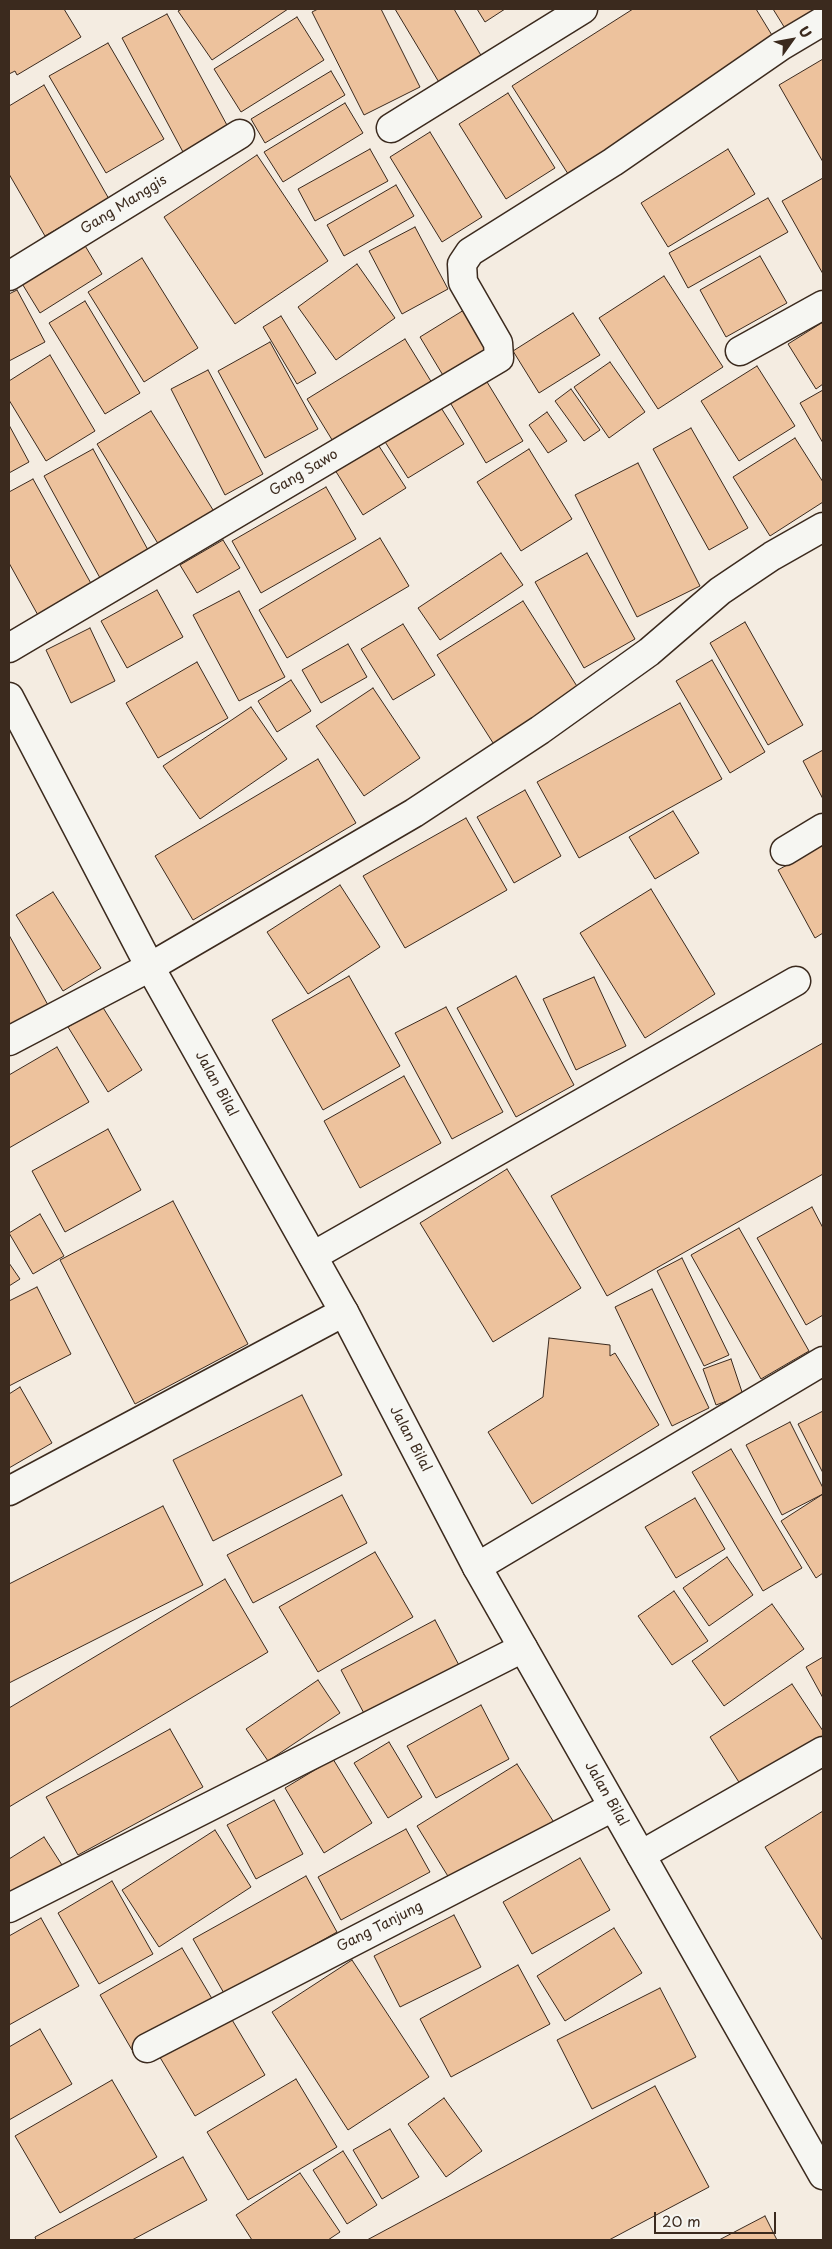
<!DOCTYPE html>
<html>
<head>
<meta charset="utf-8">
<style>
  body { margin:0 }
  #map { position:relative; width:832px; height:2249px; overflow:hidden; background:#f4ece1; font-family:"Playpen Sans",sans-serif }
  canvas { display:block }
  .frame { position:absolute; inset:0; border:10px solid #3b2a1e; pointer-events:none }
  .north { position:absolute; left:767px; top:15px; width:50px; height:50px; -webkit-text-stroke:4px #f6f6f2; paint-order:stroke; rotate:58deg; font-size:14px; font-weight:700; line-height:20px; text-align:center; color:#3b2a1e }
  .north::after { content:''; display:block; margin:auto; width:18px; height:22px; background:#3b2a1e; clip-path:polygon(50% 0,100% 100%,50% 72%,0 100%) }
  .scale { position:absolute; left:654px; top:2212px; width:122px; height:22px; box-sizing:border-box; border:2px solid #3b2a1e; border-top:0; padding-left:6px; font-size:15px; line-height:18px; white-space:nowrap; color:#3b2a1e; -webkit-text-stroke:4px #f6f6f2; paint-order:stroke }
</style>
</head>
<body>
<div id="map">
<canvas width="832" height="2249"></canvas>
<div class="frame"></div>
<div class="north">U</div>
<div class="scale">20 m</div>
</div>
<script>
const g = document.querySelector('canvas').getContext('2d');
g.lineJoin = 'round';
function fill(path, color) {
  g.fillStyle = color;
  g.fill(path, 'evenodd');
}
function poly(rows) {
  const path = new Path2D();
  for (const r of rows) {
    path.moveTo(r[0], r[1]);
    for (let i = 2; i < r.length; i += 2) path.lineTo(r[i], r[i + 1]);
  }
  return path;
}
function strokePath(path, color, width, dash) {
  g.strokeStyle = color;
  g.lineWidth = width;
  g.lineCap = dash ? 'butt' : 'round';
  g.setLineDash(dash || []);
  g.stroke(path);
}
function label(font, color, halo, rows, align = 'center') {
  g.font = font + ' "Playpen Sans",sans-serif';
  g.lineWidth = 5;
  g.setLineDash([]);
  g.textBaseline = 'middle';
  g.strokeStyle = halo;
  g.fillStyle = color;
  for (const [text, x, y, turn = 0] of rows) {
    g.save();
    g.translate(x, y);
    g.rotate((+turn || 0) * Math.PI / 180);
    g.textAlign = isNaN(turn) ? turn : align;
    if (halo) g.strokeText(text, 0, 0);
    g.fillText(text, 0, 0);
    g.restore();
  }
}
const building = poly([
  [9,9,64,9,81,37,17,75,15,71,9,74,9,9],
  [182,9,288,9,212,60,178,11,182,9],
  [318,9,381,9,420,87,364,115,312,12,318,9],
  [395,9,454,9,486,64,443,89,395,9],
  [477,9,505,9,485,22,477,9],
  [633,9,756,9,778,45,570,177,512,86,633,9],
  [773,9,823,9,791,38,773,9],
  [167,14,228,127,183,152,122,38,167,14],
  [297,17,324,60,241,112,214,69,297,17],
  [108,43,164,139,106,173,49,76,108,43],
  [823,59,823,162,779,85,823,59],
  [331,71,345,95,265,143,251,119,331,71],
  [44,85,109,199,45,236,9,174,9,106,44,85],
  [508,93,555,168,506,199,459,124,508,93],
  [345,103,363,133,283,182,264,152,345,103],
  [430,132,482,217,442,242,390,157,430,132],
  [370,149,388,181,315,221,298,189,370,149],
  [728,149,755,194,668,247,641,203,728,149],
  [257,155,328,261,235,324,164,217,257,155],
  [823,178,823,274,782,201,823,178],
  [396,185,414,216,344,256,327,225,396,185],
  [768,198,788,232,688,288,669,253,768,198],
  [415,227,448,289,402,314,369,251,415,227],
  [81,239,102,274,40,313,18,277,81,239],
  [760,256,787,303,726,337,700,290,760,256],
  [142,258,198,348,144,382,88,292,142,258],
  [357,264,395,318,336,360,298,307,357,264],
  [664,276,723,367,658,409,599,318,664,276],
  [17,290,45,342,9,361,9,294,17,290],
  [85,301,140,393,105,414,49,323,85,301],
  [464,310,492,355,447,382,420,337,464,310],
  [573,313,600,355,539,393,513,351,573,313],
  [281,316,316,373,297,384,263,327,281,316],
  [823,322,823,384,816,389,788,344,823,322],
  [405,339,432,383,334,443,307,399,405,339],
  [270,342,318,429,265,458,218,371,270,342],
  [50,355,95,431,46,461,9,400,9,381,50,355],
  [610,362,645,412,609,438,574,387,610,362],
  [757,366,795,426,739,461,701,401,757,366],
  [208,370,263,474,225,495,171,389,208,370],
  [484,377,523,441,486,463,448,399,484,377],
  [571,389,600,430,584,441,555,401,571,389],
  [823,390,823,443,800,403,823,390],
  [438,403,464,444,408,478,382,437,438,403],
  [151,411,220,521,165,555,97,444,151,411],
  [547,412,567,441,548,453,529,425,547,412],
  [9,425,29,462,9,473,9,425],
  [691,428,748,528,709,550,653,449,691,428],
  [795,438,823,482,823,502,770,536,733,477,795,438],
  [377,443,406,488,363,515,335,470,377,443],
  [93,449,154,561,105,587,44,476,93,449],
  [529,449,572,519,521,551,477,482,529,449],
  [638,463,700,586,637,617,575,495,638,463],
  [33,479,93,587,39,617,9,563,9,492,33,479],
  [326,487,356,539,261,593,232,541,326,487],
  [380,538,409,586,287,658,259,610,380,538],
  [223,540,240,568,197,593,180,565,223,540],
  [501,553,523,585,440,640,418,608,501,553],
  [587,553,635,639,584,668,535,582,587,553],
  [157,590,183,637,127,668,101,621,157,590],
  [239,591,285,677,239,701,193,615,239,591],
  [523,601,580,691,495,746,437,655,523,601],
  [745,622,803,725,768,745,710,643,745,622],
  [403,624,435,675,393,700,361,649,403,624],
  [90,628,115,681,71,703,46,650,90,628],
  [348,644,367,677,321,703,302,670,348,644],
  [712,660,765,752,730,773,676,681,712,660],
  [197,662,228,718,158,758,126,703,197,662],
  [291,680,311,711,277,732,258,701,291,680],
  [373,688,420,758,364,796,316,726,373,688],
  [680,703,722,779,579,858,537,782,680,703],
  [251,707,287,759,200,819,163,766,251,707],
  [823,750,823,799,803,761,823,750],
  [318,759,356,823,193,920,155,856,318,759],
  [525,790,561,856,514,883,477,817,525,790],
  [673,811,699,853,655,879,629,837,673,811],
  [466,818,507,890,405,948,363,876,466,818],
  [823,845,823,933,815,938,778,870,823,845],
  [340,885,380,947,308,994,267,932,340,885],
  [651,889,715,994,645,1038,580,933,651,889],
  [53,892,101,968,63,991,16,915,53,892],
  [9,935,53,1014,9,1038,9,935],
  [349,976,400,1066,323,1110,272,1020,349,976],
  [516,976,574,1085,516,1117,457,1008,516,976],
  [594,977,626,1046,576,1070,543,999,594,977],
  [102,1006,142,1070,108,1092,68,1027,102,1006],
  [446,1007,503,1112,452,1139,395,1033,446,1007],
  [823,1043,823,1174,607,1296,551,1196,823,1043],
  [57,1047,89,1102,9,1148,9,1075,57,1047],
  [404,1076,441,1143,360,1188,324,1121,404,1076],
  [108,1129,141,1190,65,1232,32,1171,108,1129],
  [507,1169,581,1288,493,1342,420,1223,507,1169],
  [173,1201,248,1344,135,1404,60,1260,173,1201],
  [812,1207,823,1228,823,1315,806,1325,757,1238,812,1207],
  [40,1214,64,1256,33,1274,9,1233,40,1214],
  [739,1228,809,1351,761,1379,691,1255,739,1228],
  [682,1258,729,1355,704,1366,657,1271,682,1258],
  [9,1263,20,1279,9,1286,9,1263],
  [37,1287,71,1354,9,1386,9,1301,37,1287],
  [652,1289,709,1408,672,1426,615,1307,652,1289],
  [549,1338,610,1345,610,1356,615,1353,659,1425,532,1504,488,1432,543,1397,549,1338],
  [731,1359,743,1395,716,1405,703,1369,731,1359],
  [20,1387,52,1443,9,1468,9,1394,20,1387],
  [302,1395,342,1475,213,1541,173,1460,302,1395],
  [823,1411,823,1473,798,1424,823,1411],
  [790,1422,823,1488,823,1494,782,1515,746,1445,790,1422],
  [731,1449,802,1568,763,1591,692,1472,731,1449],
  [823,1494,823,1573,816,1578,781,1521,823,1494],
  [342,1495,367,1543,253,1603,227,1555,342,1495],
  [695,1498,725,1549,676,1578,645,1527,695,1498],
  [163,1506,203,1585,9,1683,9,1584,163,1506],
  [375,1552,413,1617,318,1672,279,1607,375,1552],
  [727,1557,753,1595,709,1626,683,1588,727,1557],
  [225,1579,268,1652,9,1807,9,1708,225,1579],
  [674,1591,708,1641,672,1665,638,1616,674,1591],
  [772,1604,804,1649,724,1706,692,1661,772,1604],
  [435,1620,461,1669,367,1719,341,1670,435,1620],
  [823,1657,823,1698,806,1667,823,1657],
  [318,1680,340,1713,268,1761,246,1729,318,1680],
  [792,1684,823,1731,823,1738,744,1790,710,1737,792,1684],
  [481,1705,509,1759,436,1798,407,1746,481,1705],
  [170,1729,203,1787,78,1855,46,1797,170,1729],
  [389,1742,422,1797,388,1818,354,1763,389,1742],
  [333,1759,372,1823,324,1853,285,1788,333,1759],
  [517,1764,555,1824,454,1886,417,1826,517,1764],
  [274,1800,303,1854,256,1879,227,1825,274,1800],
  [823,1811,823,1941,765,1847,823,1811],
  [406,1829,430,1872,341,1920,318,1877,406,1829],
  [215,1830,251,1887,159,1947,122,1890,215,1830],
  [44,1837,62,1865,9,1897,9,1859,44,1837],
  [580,1858,610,1910,532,1954,503,1902,580,1858],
  [306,1876,337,1932,225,1995,193,1939,306,1876],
  [112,1881,153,1954,99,1984,58,1913,112,1881],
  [454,1915,481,1967,400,2007,374,1956,454,1915],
  [41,1918,79,1986,9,2025,9,1936,41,1918],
  [614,1928,642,1973,565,2021,537,1976,614,1928],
  [182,1948,214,2002,132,2050,100,1995,182,1948],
  [352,1960,429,2077,348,2130,272,2012,352,1960],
  [518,1965,550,2024,451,2077,420,2019,518,1965],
  [660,1988,696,2057,592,2109,557,2040,660,1988],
  [225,2008,265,2075,195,2116,155,2049,225,2008],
  [40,2029,72,2084,9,2120,9,2047,40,2029],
  [296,2079,337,2147,248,2200,207,2132,296,2079],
  [112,2080,157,2157,60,2213,15,2136,112,2080],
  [655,2086,709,2187,609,2240,367,2240,655,2086],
  [444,2098,482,2151,446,2177,408,2124,444,2098],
  [390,2129,419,2177,382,2199,353,2150,390,2129],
  [343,2151,377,2205,347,2224,313,2170,343,2151],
  [183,2157,207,2200,132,2240,36,2240,35,2237,183,2157],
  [300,2173,340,2232,328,2240,252,2240,236,2215,300,2173],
  [765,2216,777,2240,719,2240,765,2216]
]);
fill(building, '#edc29d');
strokePath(building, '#3b2a1e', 1);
const minor = poly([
  [391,128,583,9],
  [9,276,240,134],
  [740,351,823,305],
  [9,648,499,358,498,343,463,282,462,264,470,252,613,162,781,46,823,21],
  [785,851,823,828],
  [9,1041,150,967,414,813,540,730,649,652,720,591,772,556,823,527],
  [313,1256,796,981],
  [9,1491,344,1312],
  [477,1567,823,1361],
  [641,1855,823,1751],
  [9,1908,523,1648],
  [147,2048,613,1807]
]);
const secondary = poly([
  [9,697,150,967,344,1312,477,1567,823,2175]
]);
strokePath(minor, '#3b2a1e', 31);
strokePath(secondary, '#3b2a1e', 31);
strokePath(minor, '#f6f6f2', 28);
strokePath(secondary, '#f6f6f2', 28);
label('14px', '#3b2a1e', '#f6f6f2', [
  ["Gang Manggis",124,205,-32],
  ["Gang Sawo",304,473,-31],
  ["Jalan Bilal",216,1084,61],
  ["Jalan Bilal",410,1439,62],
  ["Jalan Bilal",606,1794,60],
  ["Gang Tanjung",380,1927,-27]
]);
</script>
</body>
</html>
